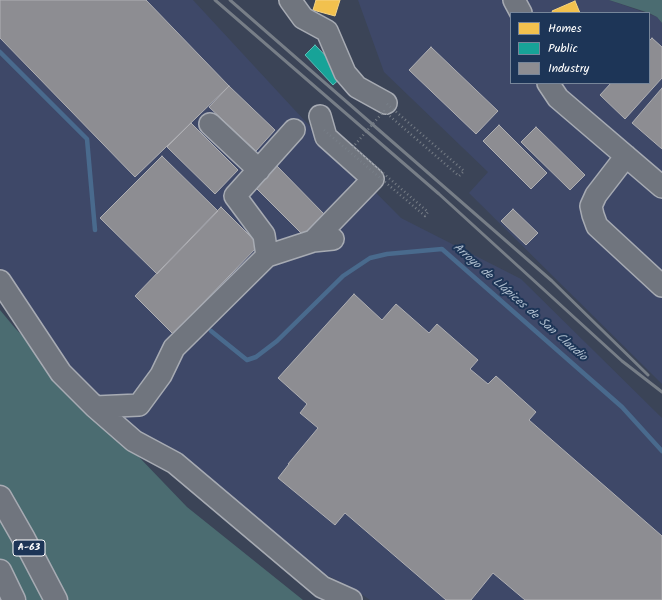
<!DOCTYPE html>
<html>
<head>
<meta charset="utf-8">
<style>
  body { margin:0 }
  #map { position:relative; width:662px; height:600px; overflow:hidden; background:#3b4457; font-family:Kalam,sans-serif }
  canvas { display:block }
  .legend { position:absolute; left:510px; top:12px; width:140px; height:72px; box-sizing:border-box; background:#1d3557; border:1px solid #77869a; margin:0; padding:5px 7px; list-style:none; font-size:12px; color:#fff }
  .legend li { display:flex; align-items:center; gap:8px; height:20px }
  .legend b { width:20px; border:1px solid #77869a }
</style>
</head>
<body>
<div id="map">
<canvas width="662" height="600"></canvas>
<ul class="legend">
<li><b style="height:11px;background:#f2c14e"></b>Homes</li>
<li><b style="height:11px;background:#17a398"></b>Public</li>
<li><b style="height:11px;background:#8d8d92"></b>Industry</li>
</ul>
</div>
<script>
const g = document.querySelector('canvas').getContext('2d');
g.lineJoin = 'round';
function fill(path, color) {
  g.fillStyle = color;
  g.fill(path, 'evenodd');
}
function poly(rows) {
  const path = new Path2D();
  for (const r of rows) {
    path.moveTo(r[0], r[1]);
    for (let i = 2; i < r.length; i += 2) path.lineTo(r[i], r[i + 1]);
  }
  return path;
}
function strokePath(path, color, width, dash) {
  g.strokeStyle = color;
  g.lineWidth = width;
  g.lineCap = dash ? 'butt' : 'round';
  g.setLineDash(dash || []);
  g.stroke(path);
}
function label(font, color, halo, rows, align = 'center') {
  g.font = font + ' Kalam,sans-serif';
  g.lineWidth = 4;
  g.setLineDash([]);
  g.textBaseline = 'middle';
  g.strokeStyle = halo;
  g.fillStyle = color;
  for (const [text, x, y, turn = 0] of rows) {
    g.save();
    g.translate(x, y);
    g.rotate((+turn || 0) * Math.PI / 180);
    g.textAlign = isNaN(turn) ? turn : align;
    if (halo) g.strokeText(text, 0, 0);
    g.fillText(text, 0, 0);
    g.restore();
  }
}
fill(poly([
  [0,0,193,0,304,120,401,218,521,279,662,418,662,600,370,600,351,587,320,572,211,481,141,432,83,386,0,268],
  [358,0,609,0,646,13,511,13,511,83,649,83,649,14,657,17,662,23,662,384,469,193,488,172,384,72]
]), '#3e4868');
fill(poly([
  [609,0,662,0,662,23,657,17,649,13],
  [0,310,15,328,187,507,303,600,0,600]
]), '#4b6c71');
const homes = poly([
  [316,0,340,0,335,16,313,10,316,0],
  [575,1,580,13,553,13,552,11,575,1]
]);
fill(homes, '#f2c14e');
strokePath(homes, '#f6d483', 1);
const public = poly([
  [315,45,344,75,333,85,305,55,315,45]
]);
fill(public, '#17a398');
strokePath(public, '#5dbfb7', 1);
const industry = poly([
  [0,0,146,0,229,86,135,177,0,38,0,0],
  [652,38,662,47,662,78,625,119,600,95,611,83,649,83,649,41,652,38],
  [431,47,498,111,476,134,409,70,431,47],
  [229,86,275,130,256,151,209,107,229,86],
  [662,88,662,149,632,123,662,88],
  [191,123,238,170,215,194,167,147,191,123],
  [499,125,547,173,531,189,483,141,499,125],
  [536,127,585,175,570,190,521,142,536,127],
  [162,156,218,211,157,274,100,218,162,156],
  [277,166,324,214,303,235,255,187,277,166],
  [221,207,259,245,173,334,135,296,221,207],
  [513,209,538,233,526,245,501,221,513,209],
  [354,294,382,320,396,304,429,333,437,324,478,360,470,369,488,384,496,376,536,412,529,420,662,536,662,600,525,600,493,573,471,600,446,600,345,513,335,525,278,478,289,464,288,464,318,428,300,413,307,404,278,378,354,294]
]);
fill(industry, '#8d8d92');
strokePath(industry, '#afafb3', 1);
strokePath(poly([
  [0,52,87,139,95,230],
  [211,331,247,360,256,357,277,341,343,276,370,258,387,254,442,249,622,407,662,451]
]), '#496a8d', 4.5);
const minor = poly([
  [290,0,303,18,327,31,345,73,357,87,386,103],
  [514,0,521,13],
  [548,83,558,98,662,187],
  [210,124,259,170],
  [626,156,596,195,591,206,593,215,597,226,662,286],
  [313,241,373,179,326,137,320,116],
  [267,256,264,235,235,196,294,130],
  [0,281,61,373,95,407,134,441,175,463,322,587,351,600],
  [95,407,139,405,161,375,174,348,267,256,313,241,333,239]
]);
const highway = poly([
  [0,497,24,539,56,600],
  [0,571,14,600]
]);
strokePath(minor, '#a7abb3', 24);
strokePath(highway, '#a7abb3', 25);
strokePath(minor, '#70757e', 21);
strokePath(highway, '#70757e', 22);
strokePath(poly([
  [215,0,439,194,622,361,662,392],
  [230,0,552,281,648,375]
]), '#777e87', 3);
strokePath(poly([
  [324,130,425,216,428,212,353,147,384,111,459,176,464,171,386,103]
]), '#777e87', 2.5, [1, 3]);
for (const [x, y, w] of [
  [29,548,32]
]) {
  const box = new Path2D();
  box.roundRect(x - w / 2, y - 8, w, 16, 3);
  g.fillStyle = '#1d3557';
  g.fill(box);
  strokePath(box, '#fff', 1);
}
label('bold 10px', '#fff', null, [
  ["A-63",29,548]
]);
label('italic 12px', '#aebece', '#1d3557', [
  ["Arroyo de Llápices de San Claudio",519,303,41]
]);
</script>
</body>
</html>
